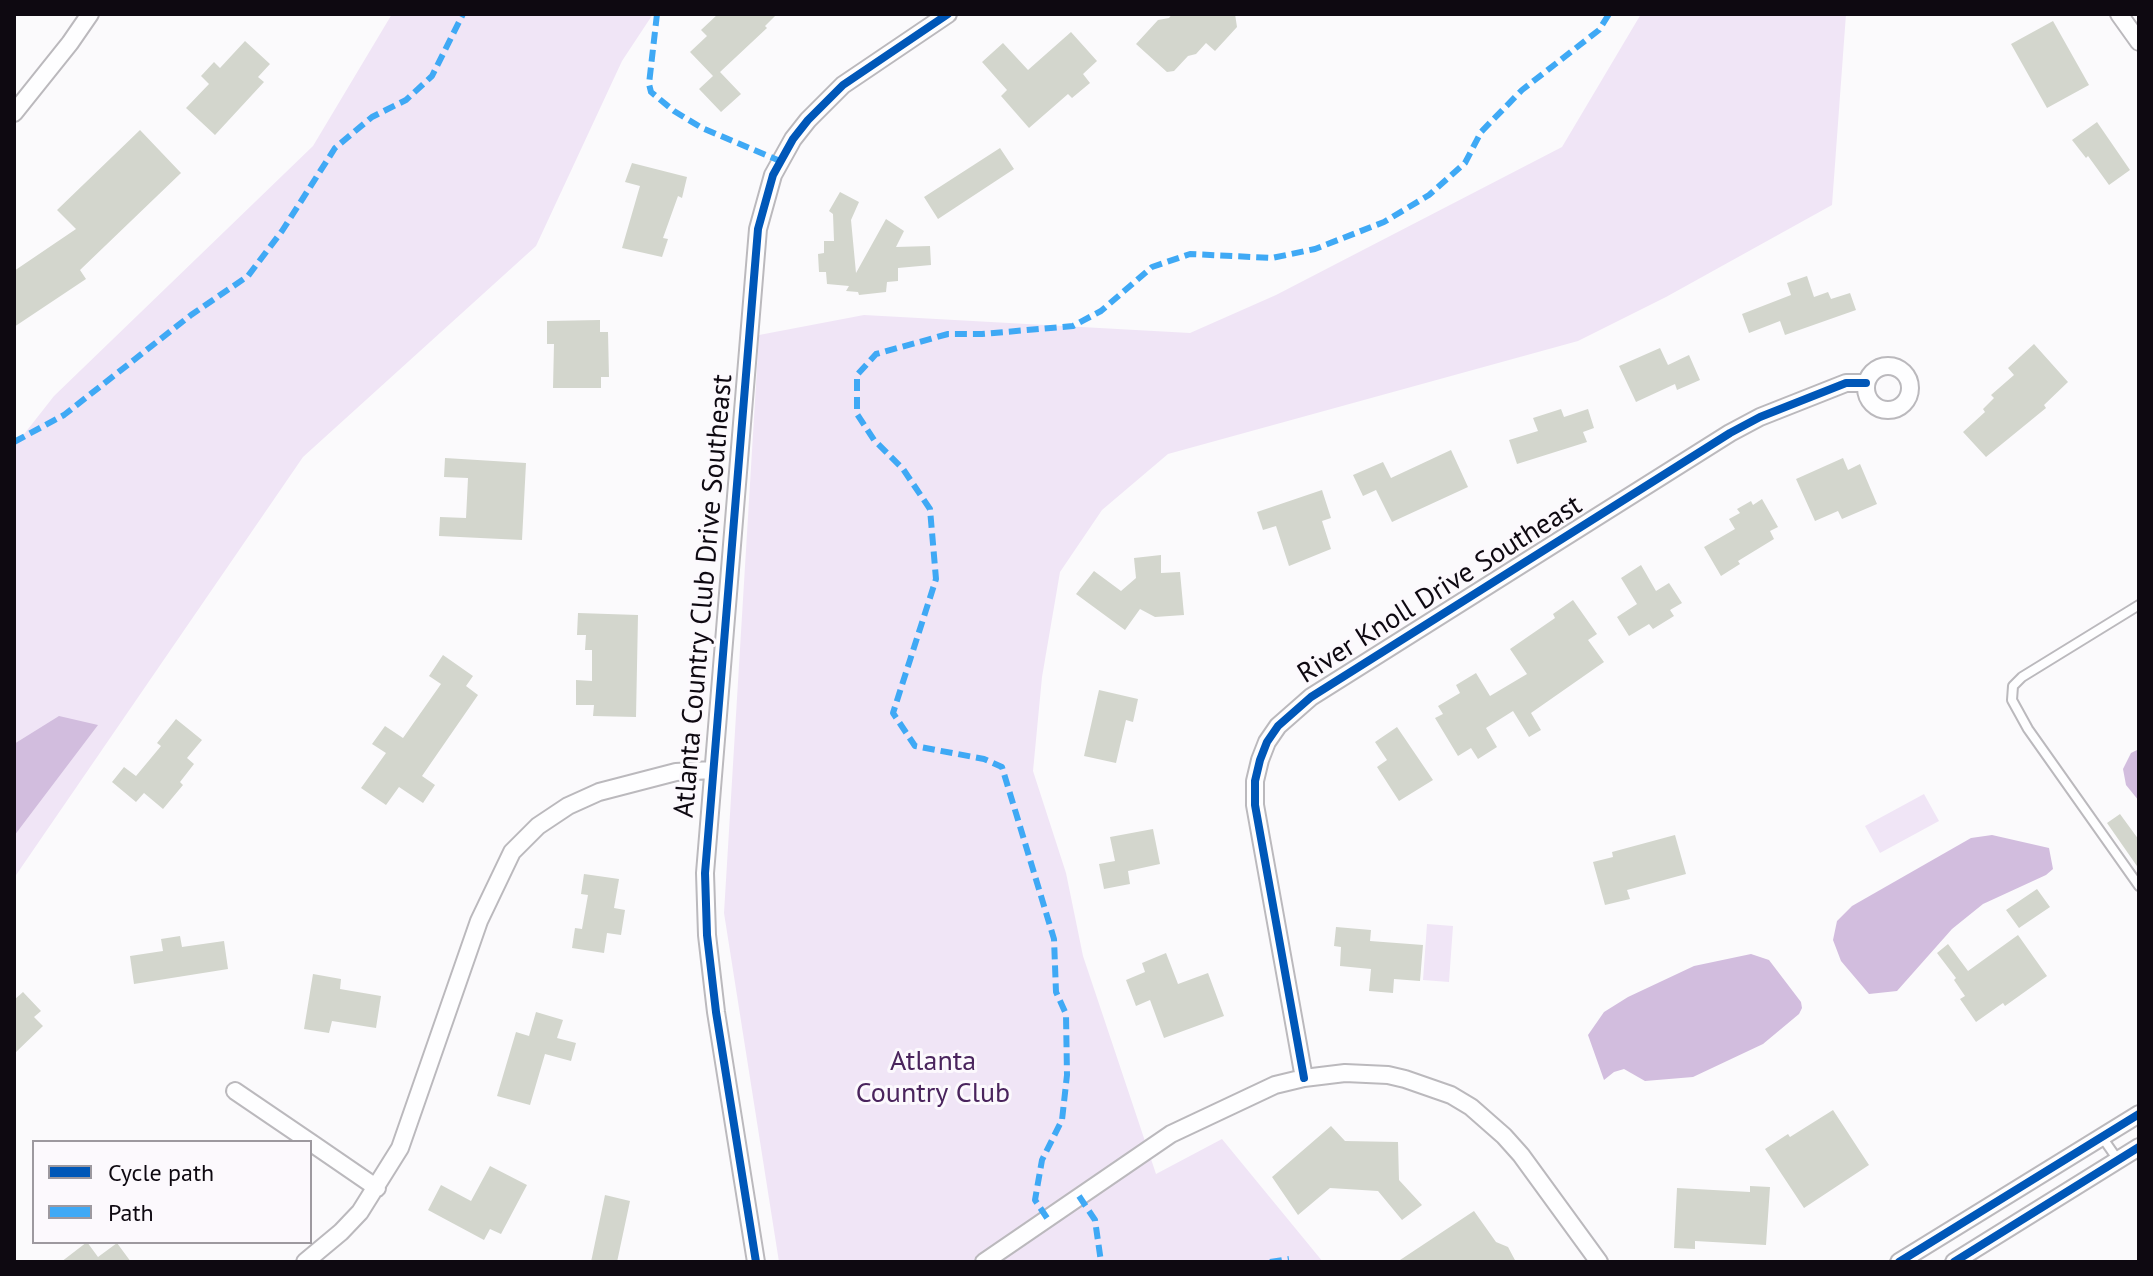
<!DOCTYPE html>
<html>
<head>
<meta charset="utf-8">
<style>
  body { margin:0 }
  #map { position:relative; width:2153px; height:1276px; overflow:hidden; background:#fbfafc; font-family:"PT Sans",sans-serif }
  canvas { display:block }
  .frame { position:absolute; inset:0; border:16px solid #0e0911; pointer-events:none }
  .legend { position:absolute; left:32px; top:1140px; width:280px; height:104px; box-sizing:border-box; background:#fcf9fd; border:2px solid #9d999f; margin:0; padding:10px 14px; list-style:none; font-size:24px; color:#0e0911 }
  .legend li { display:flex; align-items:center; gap:16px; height:40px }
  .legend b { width:40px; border:2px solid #9d999f }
</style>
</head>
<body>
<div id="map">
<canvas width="2153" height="1276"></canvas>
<div class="frame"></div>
<ul class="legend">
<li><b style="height:10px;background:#0057b8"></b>Cycle path</li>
<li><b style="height:10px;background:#3fa9f5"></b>Path</li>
</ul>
</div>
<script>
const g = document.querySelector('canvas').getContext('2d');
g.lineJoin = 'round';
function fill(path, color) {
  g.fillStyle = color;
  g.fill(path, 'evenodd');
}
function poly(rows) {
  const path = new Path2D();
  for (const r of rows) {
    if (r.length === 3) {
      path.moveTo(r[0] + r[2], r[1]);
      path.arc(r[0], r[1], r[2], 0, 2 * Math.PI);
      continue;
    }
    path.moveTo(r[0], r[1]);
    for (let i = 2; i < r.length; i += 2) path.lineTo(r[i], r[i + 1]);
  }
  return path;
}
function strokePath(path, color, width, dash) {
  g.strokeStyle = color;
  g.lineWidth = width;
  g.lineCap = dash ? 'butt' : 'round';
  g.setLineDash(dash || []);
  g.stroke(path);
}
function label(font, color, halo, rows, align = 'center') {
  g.font = font + ' "PT Sans",sans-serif';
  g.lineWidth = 6;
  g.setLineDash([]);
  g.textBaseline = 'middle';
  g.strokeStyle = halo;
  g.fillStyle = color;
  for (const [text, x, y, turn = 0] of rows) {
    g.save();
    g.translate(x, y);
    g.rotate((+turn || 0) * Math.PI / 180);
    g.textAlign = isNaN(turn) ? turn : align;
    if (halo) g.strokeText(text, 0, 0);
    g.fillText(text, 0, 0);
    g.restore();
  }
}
fill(poly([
  [392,14,653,14,622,61,536,246,303,457,14,878,14,447,54,396,313,146],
  [1641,14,1846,14,1832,205,1666,297,1578,341,1168,454,1102,510,1060,572,1042,677,1033,771,1066,873,1083,956,1156,1174,1222,1139,1323,1262,779,1262,724,913,759,335,864,315,1190,333,1276,295,1562,147],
  [1924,794,1939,821,1880,853,1865,826],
  [1427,924,1453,926,1449,982,1423,980]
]), '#f0e5f6');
fill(poly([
  [59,716,98,725,14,836,14,744],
  [2139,749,2139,801,2126,785,2123,769,2131,753],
  [1992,835,2049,848,2053,869,2046,875,1983,904,1952,929,1897,991,1869,994,1841,961,1833,940,1837,921,1852,906,1971,838],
  [1751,954,1769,960,1801,1002,1802,1008,1799,1014,1763,1044,1693,1077,1645,1081,1624,1069,1614,1072,1604,1080,1588,1035,1604,1012,1628,997,1694,966]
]), '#d2bdde');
fill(poly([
  [718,14,777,14,765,26,767,28,720,72,741,94,721,112,699,89,713,76,690,52,707,36,701,30],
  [1172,14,1235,14,1237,27,1215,51,1206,43,1196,54,1188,56,1174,71,1167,72,1136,44,1158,20,1169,18],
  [2053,21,2089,85,2047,108,2011,44],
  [1071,32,1097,61,1083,74,1090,83,1072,98,1068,94,1029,128,1001,96,1007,90,982,62,1003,43,1028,70],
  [245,41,270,64,258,77,264,82,215,135,186,108,209,84,201,76,214,62,220,68],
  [2097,122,2130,170,2109,185,2088,156,2086,158,2072,140],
  [140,130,181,173,80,270,86,279,14,327,14,271,76,229,57,210],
  [1000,148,1014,169,938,219,924,197],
  [632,163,687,177,682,198,678,196,663,238,668,239,662,257,622,248,640,186,625,182],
  [840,192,859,202,851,220,856,273,886,219,904,231,896,247,930,246,931,265,898,268,898,281,887,282,886,292,859,295,858,292,846,291,849,286,827,284,826,272,819,272,818,254,824,253,824,241,834,241,833,214,829,211],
  [1807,276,1814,297,1828,292,1831,299,1850,293,1856,310,1785,335,1780,321,1749,333,1742,314,1791,295,1787,283],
  [600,320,600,332,608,332,609,377,601,377,601,388,553,388,554,344,547,344,547,321],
  [2034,344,2068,382,2044,405,2046,408,1986,457,1963,432,1985,412,1983,409,1994,398,1991,395,2014,375,2008,368],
  [1660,348,1668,365,1689,355,1700,380,1677,390,1675,384,1636,402,1619,366],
  [1561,409,1564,417,1588,409,1594,428,1583,432,1587,442,1517,464,1509,440,1538,431,1533,418],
  [1451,450,1468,487,1392,522,1376,490,1363,496,1353,475,1383,462,1391,478],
  [445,458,526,463,522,540,439,536,440,517,466,518,468,478,444,477],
  [1843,458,1848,470,1860,464,1877,504,1842,519,1838,511,1815,521,1796,479],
  [1322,490,1331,518,1322,521,1331,549,1289,566,1276,526,1263,530,1257,512],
  [1762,499,1778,527,1770,531,1774,539,1738,561,1740,564,1721,576,1704,547,1735,529,1729,519,1740,513,1737,509,1751,501,1753,505],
  [1161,555,1161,573,1180,572,1184,615,1155,617,1140,609,1125,630,1076,594,1094,571,1121,591,1136,578,1134,558],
  [1641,565,1656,591,1669,583,1682,603,1670,610,1674,616,1653,629,1649,624,1629,636,1617,617,1637,604,1621,578],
  [1573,600,1597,634,1588,640,1604,662,1531,713,1541,730,1529,737,1513,711,1486,728,1497,747,1478,759,1471,748,1458,756,1435,718,1443,714,1438,706,1460,693,1456,685,1476,673,1490,696,1527,674,1510,649,1555,618,1553,614],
  [578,613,638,615,636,717,593,716,594,705,576,705,576,680,592,681,592,650,585,650,586,635,577,635],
  [443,655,473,676,466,686,478,695,422,776,435,785,423,803,399,787,386,805,361,788,386,753,372,744,385,726,403,738,441,684,429,676],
  [1099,690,1138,699,1133,722,1126,720,1116,763,1084,756],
  [176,719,202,740,187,758,194,764,180,782,183,785,163,809,144,793,136,802,112,782,124,767,136,776,161,746,157,743],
  [1397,727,1433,780,1399,801,1377,767,1387,760,1375,742],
  [2120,814,2139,840,2139,869,2107,823],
  [1153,829,1160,864,1128,871,1130,884,1104,889,1099,864,1115,861,1110,837],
  [1675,835,1686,874,1627,890,1630,899,1605,905,1593,862,1613,857,1612,852],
  [584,874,619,879,614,908,625,910,621,935,607,933,604,953,572,948,575,928,582,929,588,895,581,894],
  [2037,889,2050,907,2019,928,2006,910],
  [1336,927,1371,930,1370,941,1423,945,1420,981,1394,979,1393,993,1369,991,1371,969,1340,966,1341,947,1334,946],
  [2018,935,2047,976,2005,1006,2003,1003,1976,1022,1960,999,1965,996,1954,980,1956,978,1937,953,1948,944,1968,971],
  [180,936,182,947,224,941,228,969,134,984,130,956,163,951,161,939],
  [1166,953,1178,984,1208,973,1224,1016,1164,1038,1150,1000,1136,1006,1126,980,1145,972,1142,963],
  [313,974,341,979,340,989,381,996,376,1028,332,1021,329,1033,304,1029],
  [23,992,41,1011,34,1017,43,1026,14,1054,14,1000],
  [536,1012,563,1020,557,1038,576,1043,571,1061,545,1054,530,1105,497,1096,516,1032,529,1036],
  [1833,1110,1869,1165,1804,1208,1765,1149,1788,1134,1790,1137],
  [1331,1126,1345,1141,1398,1142,1399,1180,1422,1205,1402,1220,1378,1191,1330,1188,1298,1215,1272,1177],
  [490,1166,527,1185,501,1234,490,1229,484,1240,428,1210,441,1185,471,1201],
  [1750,1186,1770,1187,1766,1245,1695,1241,1695,1249,1674,1248,1677,1188,1750,1192],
  [605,1195,630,1201,617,1262,591,1262],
  [1474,1211,1496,1242,1508,1247,1516,1262,1397,1262],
  [87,1242,98,1257,117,1243,131,1262,61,1262]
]), '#d3d6cd');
const service = poly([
  [2139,605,2022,677,2013,686,2012,700,2028,729,2139,886],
  [2102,1137,2118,1160]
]);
const minor = poly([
  [2119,14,2139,42],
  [14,113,70,43,90,14],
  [1888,388,22],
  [1304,1078,1255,805,1255,781,1260,760,1267,742,1278,726,1311,697,1730,433,1760,417,1846,383,1866,383],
  [235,1091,310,1142],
  [310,1142,377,1188],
  [305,1262,341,1232,360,1212,400,1148,479,921,512,852,538,826,568,806,599,792,676,772,712,770],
  [756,1262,716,1012,707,935,705,873,758,229,773,175,793,139,808,120,843,85,948,14],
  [984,1262,1171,1134,1275,1085,1304,1078,1345,1073,1388,1075,1405,1079,1451,1095,1471,1107,1504,1136,1521,1155,1599,1262],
  [1899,1262,2139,1114],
  [1954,1262,2139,1147]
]);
strokePath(service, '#bbb9bd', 12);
strokePath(minor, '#bbb9bd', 20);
strokePath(service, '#fefeff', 8);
strokePath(minor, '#fefeff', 16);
strokePath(poly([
  [657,14,649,84,651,92,674,111,702,128,780,161],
  [14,442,64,415,191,315,248,276,282,231,335,148,372,117,406,100,432,76,463,14],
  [1079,1196,1095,1220,1101,1262],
  [1047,1218,1035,1200,1042,1160,1062,1120,1067,1075,1066,1014,1056,992,1054,939,1002,767,984,759,915,746,893,713,936,579,930,509,903,469,874,440,857,414,857,375,876,354,948,334,982,334,1073,326,1101,311,1152,267,1190,254,1272,258,1315,249,1384,222,1429,195,1465,163,1481,132,1522,90,1599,30,1609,14],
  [1270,1262,1289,1259]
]), '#3fa9f5', 6, [12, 6]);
strokePath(poly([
  [1304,1078,1255,805,1255,781,1260,760,1267,742,1278,726,1311,697,1730,433,1760,417,1846,383,1866,383],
  [756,1262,716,1012,707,935,705,873,758,229,773,175,793,139,808,120,843,85,948,14],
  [1899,1262,2139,1114],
  [1954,1262,2139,1147]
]), '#0057b8', 8);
label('28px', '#0e0911', '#fcf9fd', [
  ["River Knoll Drive Southeast",1440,590,-32],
  ["Atlanta Country Club Drive Southeast",704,596,-85]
]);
label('28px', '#4a245d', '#fcf9fd', [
  ["Atlanta",933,1062],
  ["Country Club",933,1094]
]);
</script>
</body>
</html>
